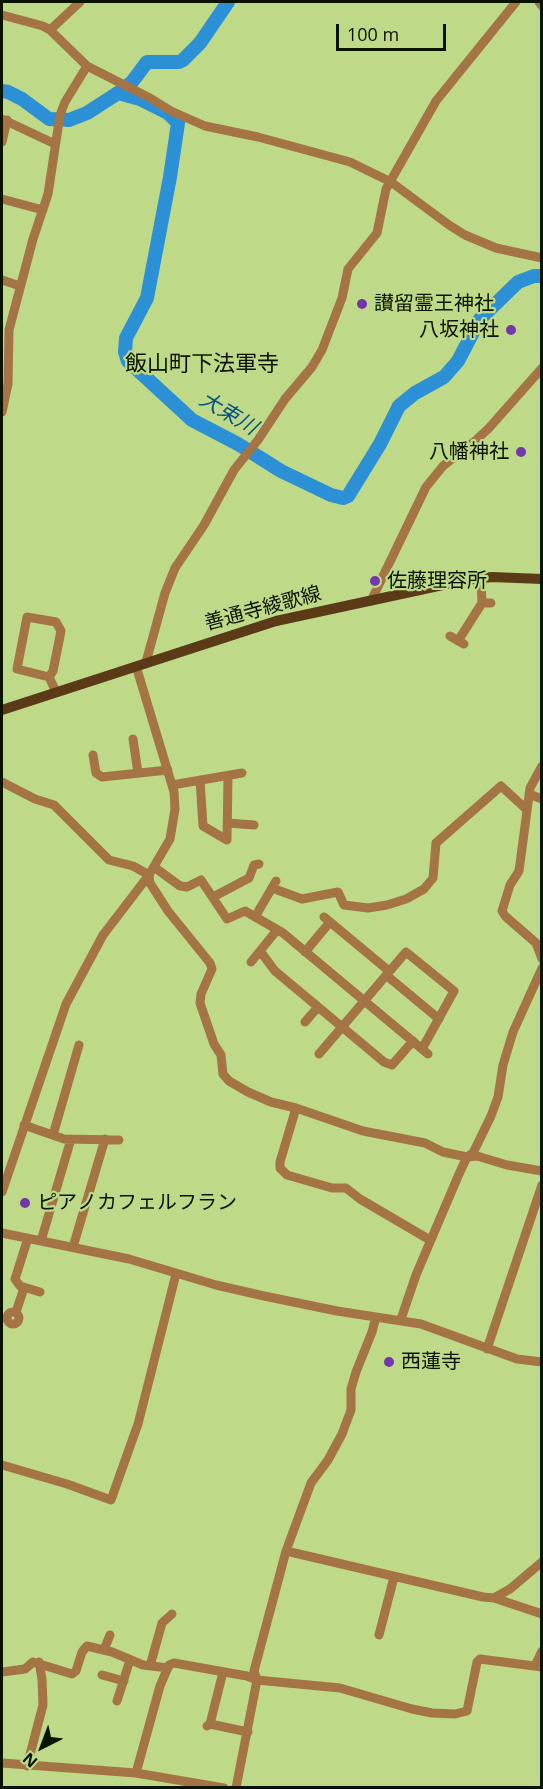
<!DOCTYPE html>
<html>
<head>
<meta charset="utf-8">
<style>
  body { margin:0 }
  #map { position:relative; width:543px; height:1789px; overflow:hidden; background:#beda89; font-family:"Open Sans",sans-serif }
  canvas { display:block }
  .frame { position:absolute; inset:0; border:3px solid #0a1200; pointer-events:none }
  .north { position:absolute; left:12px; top:1717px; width:60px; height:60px; -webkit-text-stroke:4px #beda89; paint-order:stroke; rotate:222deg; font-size:16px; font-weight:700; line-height:24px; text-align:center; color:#0a1200 }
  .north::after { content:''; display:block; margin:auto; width:21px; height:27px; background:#0a1200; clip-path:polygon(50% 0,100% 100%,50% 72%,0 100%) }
  .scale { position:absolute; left:336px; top:24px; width:110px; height:27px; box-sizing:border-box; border:3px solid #0a1200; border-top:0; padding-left:8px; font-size:18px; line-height:21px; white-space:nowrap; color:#0a1200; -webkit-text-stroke:4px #beda89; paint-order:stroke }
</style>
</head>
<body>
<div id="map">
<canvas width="543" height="1789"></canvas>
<div class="frame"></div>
<div class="north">N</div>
<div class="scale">100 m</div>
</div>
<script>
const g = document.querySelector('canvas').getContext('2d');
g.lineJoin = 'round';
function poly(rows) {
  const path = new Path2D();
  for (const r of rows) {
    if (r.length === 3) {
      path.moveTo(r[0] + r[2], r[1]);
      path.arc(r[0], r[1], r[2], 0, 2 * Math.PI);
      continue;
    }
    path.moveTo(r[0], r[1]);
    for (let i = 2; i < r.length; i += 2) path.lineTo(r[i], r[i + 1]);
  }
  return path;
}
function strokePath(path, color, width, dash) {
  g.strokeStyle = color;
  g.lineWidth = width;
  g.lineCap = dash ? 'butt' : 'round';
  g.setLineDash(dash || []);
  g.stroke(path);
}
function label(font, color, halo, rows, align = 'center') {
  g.font = font + ' "Open Sans","Noto Sans JP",sans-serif';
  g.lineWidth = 4.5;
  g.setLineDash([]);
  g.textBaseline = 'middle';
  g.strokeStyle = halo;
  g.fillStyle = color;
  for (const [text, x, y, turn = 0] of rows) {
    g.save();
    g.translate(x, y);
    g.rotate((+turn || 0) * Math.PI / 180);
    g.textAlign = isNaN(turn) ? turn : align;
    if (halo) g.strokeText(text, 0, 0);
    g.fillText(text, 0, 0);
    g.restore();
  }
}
strokePath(poly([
  [2,91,8,92,22,99,49,119,69,120,87,113,118,93,132,82,147,62,179,62,183,60,200,43,228,2],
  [118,93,140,99,168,113,178,123,170,177,147,298,126,338,125,352,128,361,192,420,238,444,281,471,331,495,343,498,348,496,380,444,399,406,415,393,444,377,458,361,480,319,518,282,534,276,542,276]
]), '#2b90d5', 14);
strokePath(poly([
  [539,2,542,6],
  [2,15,43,26,50,30,87,66,150,98,171,111,205,126,258,137,350,162,391,182,449,225,465,235,496,248,542,258],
  [50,30,80,2],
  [2,119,55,144],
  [2,142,7,120],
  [2,199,43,210],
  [2,280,20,286],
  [2,412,8,384,9,330,33,239,48,194,60,115,65,102,87,66],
  [481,579,482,603],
  [371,601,426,487,443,466,475,441,489,428,542,368],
  [450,636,464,644],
  [458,641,482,603,491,603],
  [146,662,165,593,175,568,204,525,234,470,258,440,285,399,312,367,322,350,342,298,348,269,377,233,386,189,436,101,516,2],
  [49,677,17,669,27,617,56,622,61,631,53,671,49,677,56,692],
  [133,739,138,773],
  [93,755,96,773,102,777,168,770],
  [542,766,530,788,519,871,510,885,502,911,505,916,536,943,542,959],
  [200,780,203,826,227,840,228,776],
  [2,782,35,799,54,805,109,860,133,866,149,875,150,883,168,911,210,963,212,969,201,994,200,1003,214,1044,221,1055,223,1074,229,1081,248,1092,271,1102,296,1108,363,1131,425,1143,443,1152,467,1157,477,1156,507,1165,542,1171],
  [172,785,242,773],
  [529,794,542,799],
  [228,823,254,825],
  [154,867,180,886,187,887,201,880,227,919,245,911,283,933,428,1054],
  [272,888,302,899,338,892,344,905,368,908,387,905,406,899,424,889,433,878,436,843,501,786,526,809],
  [213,897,249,878,254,865,259,864],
  [255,917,276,881],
  [324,917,389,971],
  [260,951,275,971,384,1062,392,1065,413,1041],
  [305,952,330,922],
  [251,962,277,930],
  [386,975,439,1019],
  [305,1022,318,1007],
  [319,1054,406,952,454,991,422,1049],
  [296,1108,280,1162,280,1168,287,1175,332,1188,346,1188,360,1199,430,1240],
  [24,1125,64,1139,119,1140],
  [53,1135,79,1045],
  [2,1192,66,1004,103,935,149,875,170,839,175,809,174,792,136,666],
  [2,1233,129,1259,216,1285,264,1296,337,1311,421,1324,517,1359,542,1362],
  [28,1238,15,1279,20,1286,40,1292],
  [41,1241,71,1139],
  [73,1247,105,1139],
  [16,1312,24,1288],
  [13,1318,6],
  [401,1319,416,1275,459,1174,467,1157,473,1153,491,1116,498,1097,503,1065,513,1032,542,968],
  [487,1349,542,1185],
  [2,1465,67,1484,111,1500,138,1424,176,1274],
  [286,1551,483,1597,494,1598,510,1589,542,1562],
  [494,1598,542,1614],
  [379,1635,394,1577],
  [104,1650,110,1635],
  [150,1666,162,1623,172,1614],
  [535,1666,542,1651],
  [2,1672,25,1669,33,1662,72,1674,76,1671,82,1652,87,1646,112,1652,143,1665,168,1668],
  [102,1675,124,1681],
  [117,1701,130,1660],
  [210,1724,223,1672],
  [207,1726,210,1724,248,1732],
  [2,1763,136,1773,224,1788],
  [27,1766,43,1705,42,1679,39,1662],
  [136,1773,160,1686,169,1665,174,1663,247,1676,257,1680,340,1688,412,1709,432,1713,455,1714,467,1711,477,1662,480,1659,542,1667],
  [236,1788,257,1680,254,1671,286,1551,311,1483,328,1460,342,1434,351,1410,351,1389,356,1372,372,1332,376,1317]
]), '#a57445', 9);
strokePath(poly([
  [2,710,276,621,466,580,492,577,542,579]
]), '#5b3a17', 10);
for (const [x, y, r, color] of [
  [362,304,6,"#7336ab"],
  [511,330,6,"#7336ab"],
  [521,452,6,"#7336ab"],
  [375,581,6,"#7336ab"],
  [25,1203,6,"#7336ab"],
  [389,1362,6,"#7336ab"]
]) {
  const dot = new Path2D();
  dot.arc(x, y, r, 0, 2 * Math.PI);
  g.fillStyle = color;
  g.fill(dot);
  strokePath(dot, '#beda89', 2);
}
label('20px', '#0a1200', '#beda89', [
  ["讃留霊王神社",374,304],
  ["八坂神社",499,330,"right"],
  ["八幡神社",509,452,"right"],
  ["佐藤理容所",387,581],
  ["ピアノカフェルフラン",37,1203],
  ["西蓮寺",401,1362]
], 'left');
label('20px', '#0a1200', '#beda89', [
  ["善通寺綾歌線",263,609,-15]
]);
label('italic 21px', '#095381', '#beda89', [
  ["大束川",228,414,31]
]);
label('22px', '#0a1200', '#beda89', [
  ["飯山町下法軍寺",202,365]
]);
</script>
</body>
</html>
